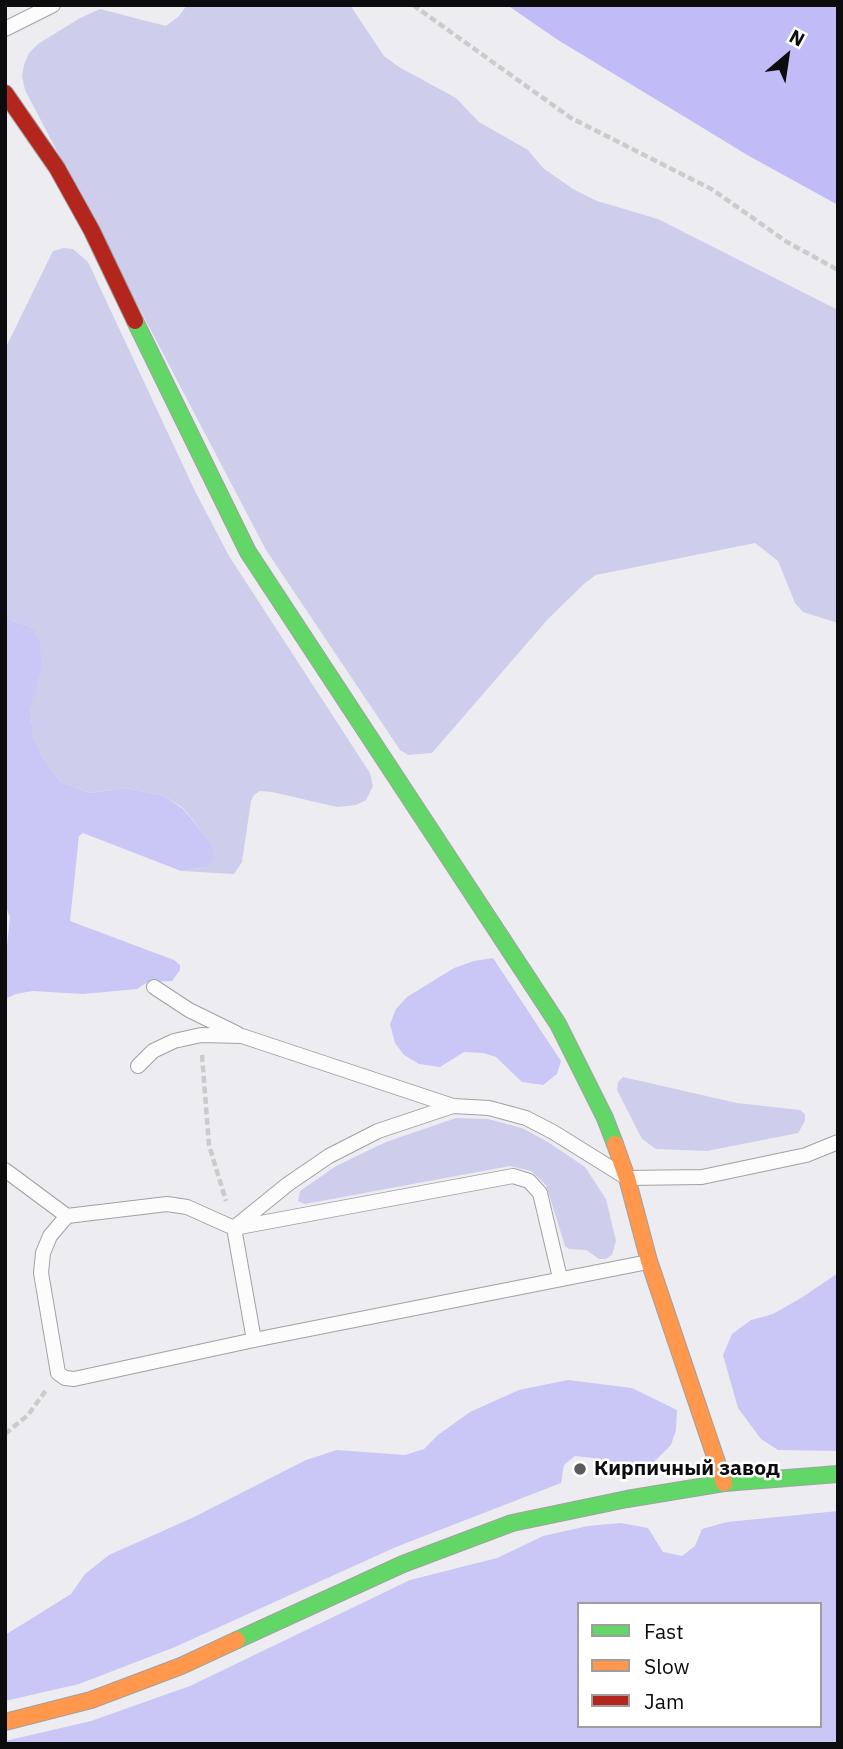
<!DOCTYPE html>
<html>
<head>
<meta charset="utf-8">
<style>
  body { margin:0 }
  #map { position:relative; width:843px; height:1749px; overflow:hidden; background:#ededf1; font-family:"IBM Plex Sans",sans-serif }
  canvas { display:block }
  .frame { position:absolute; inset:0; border:7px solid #0c0c0f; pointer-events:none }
  .legend { position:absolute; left:577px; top:1602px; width:245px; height:126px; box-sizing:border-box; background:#fff; border:2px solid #9e9e9f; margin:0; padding:9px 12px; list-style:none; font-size:21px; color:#0c0c0f }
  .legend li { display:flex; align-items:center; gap:14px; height:35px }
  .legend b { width:35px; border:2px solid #9e9e9f }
  .north { position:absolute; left:752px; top:21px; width:70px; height:70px; -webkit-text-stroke:5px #fff; paint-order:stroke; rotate:29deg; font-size:19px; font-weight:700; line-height:28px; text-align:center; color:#0c0c0f }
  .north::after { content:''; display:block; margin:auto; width:24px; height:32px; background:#0c0c0f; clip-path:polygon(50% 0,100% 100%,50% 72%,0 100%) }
</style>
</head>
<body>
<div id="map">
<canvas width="843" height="1749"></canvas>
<div class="frame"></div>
<ul class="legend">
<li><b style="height:9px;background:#63d668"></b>Fast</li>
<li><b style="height:9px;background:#ff974d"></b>Slow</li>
<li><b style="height:9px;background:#b3261e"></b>Jam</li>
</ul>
<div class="north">N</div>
</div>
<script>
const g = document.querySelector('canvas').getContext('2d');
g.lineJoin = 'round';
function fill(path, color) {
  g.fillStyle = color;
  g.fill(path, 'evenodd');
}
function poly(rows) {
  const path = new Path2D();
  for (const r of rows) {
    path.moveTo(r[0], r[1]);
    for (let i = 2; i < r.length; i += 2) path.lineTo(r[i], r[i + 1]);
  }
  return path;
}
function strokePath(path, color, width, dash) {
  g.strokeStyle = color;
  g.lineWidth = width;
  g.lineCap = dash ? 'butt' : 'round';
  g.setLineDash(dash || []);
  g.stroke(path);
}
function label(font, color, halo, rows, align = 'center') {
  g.font = font + ' "IBM Plex Sans",sans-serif';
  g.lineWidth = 5;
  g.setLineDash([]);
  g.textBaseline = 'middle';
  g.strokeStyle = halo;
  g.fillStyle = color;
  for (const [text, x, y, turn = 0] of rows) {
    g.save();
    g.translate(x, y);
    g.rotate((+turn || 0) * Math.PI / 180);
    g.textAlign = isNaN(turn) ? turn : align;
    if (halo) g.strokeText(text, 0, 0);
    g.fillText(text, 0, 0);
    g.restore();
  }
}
fill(poly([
  [187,5,350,5,384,56,399,67,456,98,479,122,528,150,543,168,573,189,597,201,658,219,838,310,838,623,803,612,795,603,778,561,755,543,596,575,585,583,548,619,432,753,408,755,400,750,266,550,25,90,22,76,24,65,29,53,38,44,80,18,100,9,166,26,179,16],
  [64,248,73,249,88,262,195,491,229,556,370,773,373,786,366,800,356,805,337,807,272,792,260,791,254,795,251,801,242,862,234,874,181,871,206,867,208,839,183,808,164,796,127,788,90,793,61,782,43,758,34,741,30,709,34,689,32,628,5,617,5,349,53,251],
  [623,1077,737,1103,800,1110,805,1114,805,1121,798,1133,707,1151,656,1149,642,1139,617,1090,618,1082],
  [456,1118,488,1119,522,1128,548,1142,585,1167,606,1199,616,1241,612,1255,606,1259,599,1259,586,1250,569,1249,565,1246,546,1185,531,1171,510,1166,305,1204,298,1201,300,1191,336,1166,386,1142]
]), '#cfcdec');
fill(poly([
  [5,617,32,628,40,643,42,665,30,709,34,740,43,758,61,782,90,793,127,788,164,796,183,809,208,839,213,851,212,861,206,867,181,871,83,833,79,836,70,921,174,960,180,965,180,970,172,981,148,982,137,989,83,994,32,991,16,994,5,999,5,966,10,917,5,905],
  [493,958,561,1061,557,1074,543,1085,522,1082,496,1057,483,1053,464,1052,440,1067,419,1064,404,1055,395,1043,390,1024,396,1009,407,997,454,968,474,961],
  [838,1273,838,1451,778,1450,761,1439,738,1408,723,1355,732,1334,751,1320,773,1314,801,1298],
  [568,1380,632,1388,677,1410,676,1430,671,1445,654,1462,630,1472,603,1468,593,1458,575,1456,564,1465,561,1483,396,1547,175,1647,79,1684,5,1701,5,1635,71,1594,85,1574,109,1555,194,1517,306,1460,337,1450,405,1455,424,1449,438,1435,470,1412,519,1390],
  [838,1511,838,1744,5,1744,5,1741,91,1721,190,1686,410,1580,497,1558,543,1536,588,1526,621,1523,648,1528,663,1552,682,1556,695,1546,702,1529,727,1522],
  [579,1604,820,1604,820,1726,579,1726]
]), '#cac6f6');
fill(poly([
  [507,5,838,5,838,205,749,156,558,40]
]), '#c1bcf7');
const lane = poly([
  [5,29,53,5],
  [154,987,189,1010,238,1034],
  [138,1066,153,1051,174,1041,201,1035,242,1036,453,1106,489,1108,526,1118,553,1132,627,1178,702,1177,806,1155,838,1142],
  [5,1170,67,1216],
  [235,1227,288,1184,329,1156,378,1131,453,1106],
  [234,1228,254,1340],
  [560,1278,540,1193,529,1181,513,1176,234,1228,187,1207,167,1204,67,1216,50,1236,43,1253,41,1273,58,1373,65,1378,74,1379,254,1340,648,1262]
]);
const fast = poly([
  [135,321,248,552,558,1024,605,1118,615,1144],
  [237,1640,403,1564,512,1523,627,1499,724,1483,838,1474]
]);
const slow = poly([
  [615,1144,627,1178,649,1261,724,1483],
  [5,1722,91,1700,181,1666,237,1640]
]);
const jam = poly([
  [5,93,57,168,92,231,135,321]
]);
strokePath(lane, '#a1a1a4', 16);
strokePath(fast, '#a1a1a4', 18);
strokePath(slow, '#a1a1a4', 18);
strokePath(jam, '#a1a1a4', 18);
strokePath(poly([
  [413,5,571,118,713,190,787,242,838,270],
  [202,1055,209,1145,226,1201],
  [5,1434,28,1415,47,1389]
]), '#cbcbcc', 4.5, [7, 3.5]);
strokePath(lane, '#fcfcfd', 14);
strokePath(fast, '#63d668', 16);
strokePath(slow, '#ff974d', 16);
strokePath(jam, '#b3261e', 16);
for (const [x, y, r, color] of [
  [580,1469,7,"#5b5b5e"]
]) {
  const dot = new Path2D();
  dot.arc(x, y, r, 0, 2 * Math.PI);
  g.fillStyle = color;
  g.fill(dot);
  strokePath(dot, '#fff', 2.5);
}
label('bold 21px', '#0c0c0f', '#fff', [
  ["Кирпичный завод",594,1469]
], 'left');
</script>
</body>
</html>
